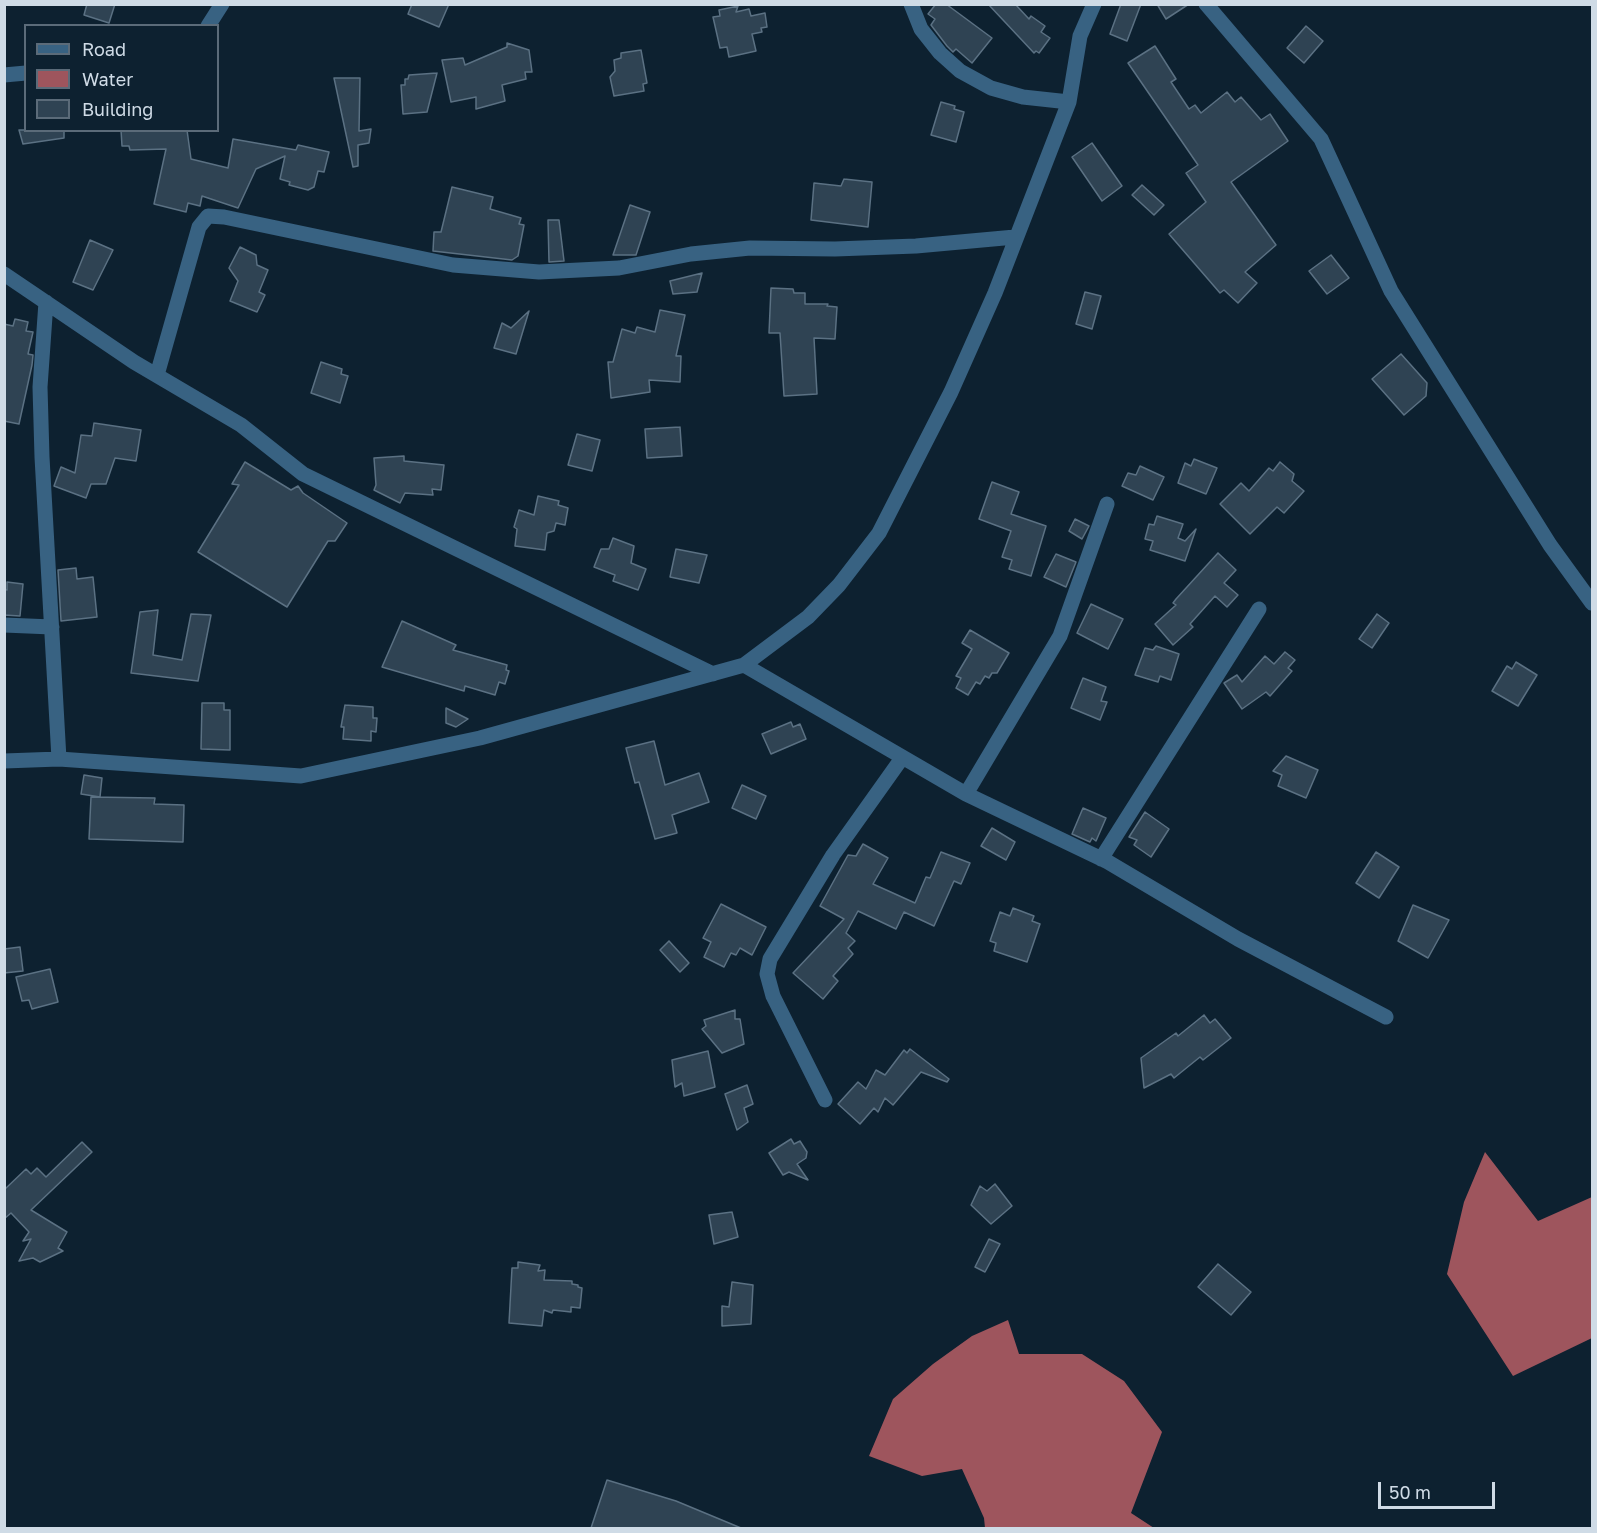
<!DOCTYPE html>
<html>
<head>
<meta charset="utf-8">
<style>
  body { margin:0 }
  #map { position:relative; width:1597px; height:1533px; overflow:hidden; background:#0d2130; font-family:"Golos Text",sans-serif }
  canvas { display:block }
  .frame { position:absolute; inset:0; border:6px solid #cfdbe6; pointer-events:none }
  .legend { position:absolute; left:24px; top:24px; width:195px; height:108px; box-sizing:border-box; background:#0d2130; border:2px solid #5b6b79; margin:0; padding:8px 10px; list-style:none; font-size:18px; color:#cfdbe6 }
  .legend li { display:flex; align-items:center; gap:12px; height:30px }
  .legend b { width:30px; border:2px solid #5b6b79 }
  .scale { position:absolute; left:1378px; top:1482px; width:117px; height:27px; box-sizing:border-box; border:3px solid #cfdbe6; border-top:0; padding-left:8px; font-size:18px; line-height:21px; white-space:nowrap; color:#cfdbe6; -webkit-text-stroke:4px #0d2130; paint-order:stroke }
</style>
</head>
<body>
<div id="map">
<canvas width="1597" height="1533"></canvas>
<div class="frame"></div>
<ul class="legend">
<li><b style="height:8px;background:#386282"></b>Road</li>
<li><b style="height:16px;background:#9e555d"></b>Water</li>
<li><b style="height:16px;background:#2f4353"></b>Building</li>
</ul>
<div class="scale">50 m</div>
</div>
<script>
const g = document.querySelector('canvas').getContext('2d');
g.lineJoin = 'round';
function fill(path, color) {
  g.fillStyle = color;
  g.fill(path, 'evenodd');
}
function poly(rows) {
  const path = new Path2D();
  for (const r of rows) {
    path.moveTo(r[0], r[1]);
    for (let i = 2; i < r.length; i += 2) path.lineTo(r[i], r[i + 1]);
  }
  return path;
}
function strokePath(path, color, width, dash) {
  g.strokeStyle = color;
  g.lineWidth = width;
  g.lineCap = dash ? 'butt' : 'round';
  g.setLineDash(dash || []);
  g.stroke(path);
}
fill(poly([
  [1485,1152,1538,1221,1592,1197,1592,1338,1513,1376,1447,1274,1464,1202],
  [1008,1320,1019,1354,1082,1354,1124,1381,1162,1432,1131,1513,1154,1528,985,1528,984,1518,962,1469,922,1476,869,1456,893,1399,933,1364,972,1336]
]), '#9e555d');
const building = poly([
  [87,4,115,4,109,23,84,15,87,4],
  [412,4,449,4,439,27,408,14,412,4],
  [936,4,946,4,992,38,972,63,956,49,953,52,947,46,931,25,935,19,928,14,936,4],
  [988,4,1015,4,1029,19,1031,16,1045,26,1041,32,1050,38,1039,53,1036,51,1034,53,988,4],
  [1121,4,1141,4,1127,41,1110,34,1121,4],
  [1157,4,1189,4,1166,19,1157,4],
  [738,6,736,12,749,9,751,16,765,13,767,27,761,28,762,32,752,34,756,51,729,57,727,47,720,48,713,17,720,16,719,10,738,6],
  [1306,26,1323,41,1304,63,1287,48,1306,26],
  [507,43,529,50,532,72,525,72,526,79,502,85,505,101,476,109,476,97,451,102,442,60,463,58,465,65,507,47,507,43],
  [1155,46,1176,79,1171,82,1189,109,1195,105,1201,113,1227,92,1235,102,1241,97,1261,120,1270,114,1288,141,1231,182,1276,245,1245,272,1257,283,1238,303,1224,290,1220,293,1169,234,1206,202,1186,173,1198,165,1128,63,1155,46],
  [641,50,647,83,643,84,644,91,614,96,610,77,615,71,614,60,621,58,621,53,641,50],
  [437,73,427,112,403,114,401,85,405,85,405,79,408,79,409,75,437,73],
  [334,78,360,78,359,131,371,129,369,143,358,145,358,166,353,167,334,78],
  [941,102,955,106,954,109,964,112,956,142,931,135,941,102],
  [19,130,64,130,64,138,23,144,19,130],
  [121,130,187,130,191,159,228,168,233,139,296,150,298,145,329,152,324,172,318,171,314,187,308,190,289,185,290,182,280,179,285,156,256,169,238,208,202,196,200,206,188,203,186,212,154,204,166,149,130,150,129,146,122,146,121,130],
  [1092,143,1122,186,1102,201,1072,157,1092,143],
  [844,179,872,182,868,227,811,220,814,183,841,186,844,179],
  [1142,185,1164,205,1154,215,1132,195,1142,185],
  [452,187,493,197,490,209,521,218,519,224,524,225,518,256,512,260,433,251,434,232,441,232,452,187],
  [630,205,650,212,636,255,613,255,630,205],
  [548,220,559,220,564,261,549,262,548,220],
  [90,240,113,250,93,290,73,282,90,240],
  [240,247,256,255,257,265,268,270,259,292,265,295,257,312,230,301,238,281,229,268,240,247],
  [1331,255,1349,278,1327,294,1309,271,1331,255],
  [702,273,697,292,673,294,670,281,702,273],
  [771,288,793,289,794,293,805,293,805,304,828,304,827,306,837,307,835,339,814,338,817,394,784,396,780,333,769,333,771,288],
  [1085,292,1101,296,1092,329,1076,324,1085,292],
  [660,310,685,315,676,356,681,356,680,382,649,380,650,392,611,398,608,362,613,362,622,329,635,333,637,327,655,332,660,310],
  [529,311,516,354,494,348,502,323,511,328,529,311],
  [15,319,28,322,26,331,33,332,28,354,33,355,32,365,19,424,4,421,4,324,13,326,15,319],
  [1401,354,1427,383,1426,396,1404,415,1372,379,1401,354],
  [321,362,342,369,341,374,348,376,340,403,311,393,321,362],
  [94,423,141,430,136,461,115,458,106,484,91,484,86,498,54,486,61,467,75,473,81,435,92,436,94,423],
  [680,427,682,456,647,458,645,429,680,427],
  [577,434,600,440,592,471,568,465,577,434],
  [404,456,404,461,444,465,441,490,432,489,433,495,405,493,400,503,374,490,376,485,374,458,404,456],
  [1194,459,1217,468,1206,494,1178,483,1185,463,1191,466,1194,459],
  [245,462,291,490,298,486,303,493,347,523,335,541,328,541,287,607,198,552,239,485,232,484,245,462],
  [1280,462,1294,474,1292,481,1304,491,1284,513,1277,507,1250,534,1220,504,1241,483,1249,491,1269,468,1273,471,1280,462],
  [1140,466,1164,477,1153,500,1122,486,1128,473,1136,475,1140,466],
  [992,482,1019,492,1011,514,1046,526,1031,576,1009,569,1012,560,1002,557,1011,531,979,519,992,482],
  [538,496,559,501,558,505,568,508,565,525,556,523,554,531,547,533,545,550,515,546,517,529,514,527,519,510,534,515,538,496],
  [1157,516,1183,524,1178,538,1185,541,1196,529,1185,561,1150,550,1153,541,1145,539,1149,524,1154,525,1157,516],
  [1075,519,1089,526,1082,539,1069,531,1075,519],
  [613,538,634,546,631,563,646,569,638,590,613,581,615,575,594,567,601,549,609,549,613,538],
  [676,549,707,555,699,583,670,577,676,549],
  [1218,553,1236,570,1224,583,1238,595,1227,607,1215,596,1190,624,1193,627,1173,645,1155,624,1176,605,1173,603,1176,599,1218,553],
  [1056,554,1076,562,1066,587,1044,577,1056,554],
  [76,568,77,579,93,577,97,617,61,621,58,570,76,568],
  [7,582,23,584,20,616,4,615,4,589,7,590,7,582],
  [1091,604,1123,619,1108,649,1077,633,1091,604],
  [158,610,153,655,182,660,191,614,211,615,198,681,131,673,140,612,158,610],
  [1377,614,1389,623,1372,648,1359,639,1377,614],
  [402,621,456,645,453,650,507,665,506,670,509,671,505,684,499,682,495,695,465,686,464,691,382,667,402,621],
  [970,630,1009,653,997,673,992,673,989,678,985,676,980,684,976,682,968,695,956,688,961,678,956,676,972,649,962,643,970,630],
  [1156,646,1179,654,1171,680,1160,676,1158,682,1135,675,1145,648,1153,650,1156,646],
  [1285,652,1295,660,1288,668,1292,671,1270,696,1266,692,1242,709,1224,683,1237,675,1242,682,1265,656,1274,664,1285,652],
  [1516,662,1537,675,1518,706,1492,691,1507,666,1512,669,1516,662],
  [1083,678,1106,687,1101,701,1107,702,1100,720,1071,708,1083,678],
  [202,703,224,703,224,710,230,710,230,750,201,749,202,703],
  [345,705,373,707,373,718,377,718,376,732,371,731,371,741,343,739,344,727,341,727,345,705],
  [446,708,468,719,456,727,446,723,446,708],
  [791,722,793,727,800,724,806,739,771,754,762,734,791,722],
  [654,741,665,785,699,773,709,802,672,815,677,833,655,839,639,782,635,783,626,748,654,741],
  [1286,756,1318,770,1306,798,1278,786,1282,775,1273,771,1286,756],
  [84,775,102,778,100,797,81,794,84,775],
  [742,785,766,796,756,819,732,808,742,785],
  [91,797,155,798,154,804,184,805,183,842,89,839,91,797],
  [1083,808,1106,818,1096,841,1092,838,1090,842,1072,834,1083,808],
  [1145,812,1169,829,1151,857,1134,845,1137,840,1129,837,1145,812],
  [992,828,1015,842,1006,860,981,846,992,828],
  [863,844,888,858,873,884,915,903,926,877,930,878,941,852,970,863,961,884,954,881,934,926,904,912,896,929,858,911,846,933,855,941,848,948,853,954,833,976,838,981,823,999,793,973,844,919,820,906,848,855,856,856,863,844],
  [1376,852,1399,867,1379,898,1356,883,1376,852],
  [721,904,766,927,752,955,740,948,736,955,731,953,724,967,704,957,711,942,703,938,721,904],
  [1413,905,1449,920,1428,958,1398,941,1413,905],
  [1013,908,1034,916,1032,921,1040,924,1027,962,994,951,996,943,990,941,1000,912,1010,916,1013,908],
  [669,941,689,963,680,972,660,950,669,941],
  [20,947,23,971,4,973,4,949,20,947],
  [50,969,58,1002,32,1009,29,1000,22,1001,16,977,50,969],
  [735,1010,735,1019,740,1019,744,1044,722,1053,702,1029,706,1026,704,1020,735,1010],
  [1204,1015,1210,1023,1215,1019,1231,1038,1203,1060,1200,1057,1174,1078,1171,1074,1144,1088,1141,1058,1176,1033,1178,1036,1204,1015],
  [910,1049,949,1079,947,1082,921,1072,893,1105,885,1098,878,1112,874,1108,860,1124,838,1104,858,1082,866,1089,876,1070,885,1075,904,1050,907,1053,910,1049],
  [708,1051,715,1087,684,1096,682,1083,675,1087,672,1060,708,1051],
  [747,1085,753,1104,744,1108,748,1122,737,1130,725,1094,747,1085],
  [791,1139,794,1144,800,1141,807,1152,806,1158,797,1164,808,1180,789,1172,783,1175,769,1153,791,1139],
  [82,1142,92,1152,31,1210,67,1232,58,1248,63,1251,40,1262,33,1258,19,1261,31,1239,23,1241,29,1232,11,1213,4,1219,4,1190,26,1169,31,1174,37,1168,46,1177,82,1142],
  [995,1184,1012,1206,991,1224,971,1205,980,1186,987,1191,995,1184],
  [732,1212,738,1237,714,1244,709,1215,732,1212],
  [989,1239,1000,1244,985,1272,975,1267,989,1239],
  [518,1262,540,1265,538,1271,545,1270,544,1280,572,1281,572,1284,578,1285,578,1287,582,1288,580,1308,571,1307,571,1312,553,1310,552,1313,544,1310,542,1326,509,1323,512,1268,518,1268,518,1262],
  [1218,1264,1251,1292,1231,1315,1198,1287,1218,1264],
  [732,1282,753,1285,751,1324,722,1326,722,1306,729,1307,732,1282],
  [607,1480,676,1501,741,1528,591,1528,607,1480]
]);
fill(building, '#2f4353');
strokePath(building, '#5b7183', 1.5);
strokePath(poly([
  [911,4,921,29,940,53,960,71,991,88,1023,97,1069,102],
  [1206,4,1321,139,1391,291,1550,545,1592,603],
  [208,26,222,4],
  [4,75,26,73],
  [4,274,134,362,241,425,303,474,713,674],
  [46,302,40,387,42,457,59,759],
  [157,375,199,227,208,216,224,217,453,265,539,272,619,268,691,254,750,248,835,249,916,246,1015,237],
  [4,625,52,627],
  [744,665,966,794,1108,862,1238,939,1386,1017],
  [4,761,59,759,301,776,480,738,744,665,808,617,839,585,879,533,951,392,995,293,1069,102,1080,36,1094,4],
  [966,794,1060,636,1107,504],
  [1101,859,1259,609],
  [825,1100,773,996,767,974,770,959,833,855,902,758]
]), '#386282', 15);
</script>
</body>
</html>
